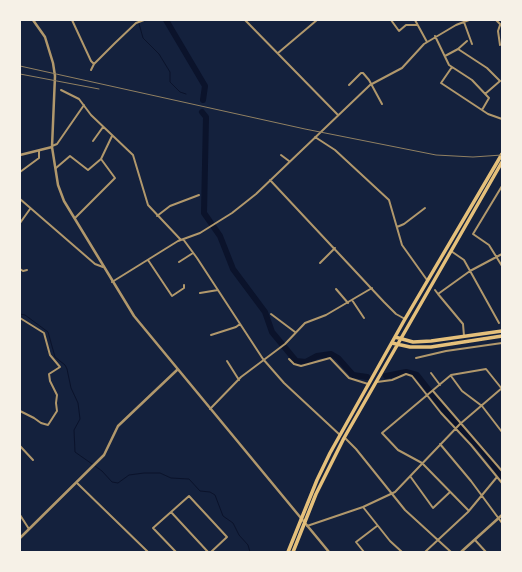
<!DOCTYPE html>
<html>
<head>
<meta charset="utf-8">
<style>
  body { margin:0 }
  #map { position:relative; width:522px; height:572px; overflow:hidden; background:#14213d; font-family:"Fira Sans Condensed",sans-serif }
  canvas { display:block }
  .frame { position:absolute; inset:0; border:21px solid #f6f1e7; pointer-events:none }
</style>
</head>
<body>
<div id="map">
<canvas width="522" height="572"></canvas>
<div class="frame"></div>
</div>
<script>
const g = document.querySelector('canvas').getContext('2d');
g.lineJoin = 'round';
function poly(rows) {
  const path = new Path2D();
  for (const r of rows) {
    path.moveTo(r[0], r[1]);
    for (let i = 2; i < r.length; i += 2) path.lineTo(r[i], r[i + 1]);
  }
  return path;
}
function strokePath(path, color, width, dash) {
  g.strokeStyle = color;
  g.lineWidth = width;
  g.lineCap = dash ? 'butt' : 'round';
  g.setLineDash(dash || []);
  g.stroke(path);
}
strokePath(poly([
  [138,20,143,38,159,54,170,72,170,82,180,92,186,94],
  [20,314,25,315,48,332,55,357,65,365,67,369,71,388,78,403,80,419,74,430,75,452,102,471,112,482,118,483,129,475,144,473,160,473,171,478,189,479,200,491,210,492,215,495,223,516,233,523,239,535,248,545,250,552]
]), '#0b132b', 1);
strokePath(poly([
  [166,20,205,86,203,100],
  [202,112,206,117,204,213,220,236,233,269,265,312,272,332,296,361,306,362,317,356,331,354,338,358,353,375,367,377],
  [386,376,406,372,417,375,450,417,482,450,502,476]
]), '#0b132b', 6);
strokePath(poly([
  [72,20,91,61,94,64],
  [245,20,338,115],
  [391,20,399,31,406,25,417,25],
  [415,20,427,42],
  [496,20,502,26],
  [464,22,472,44],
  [435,36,449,65,472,80,489,98,482,110],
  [500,45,498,31,500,25],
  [458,49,467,41],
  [278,53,317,20],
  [445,56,458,49,487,68,500,81,485,94],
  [452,67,441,83,488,114,502,119],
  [91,70,94,64,115,43,136,23,144,20],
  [349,85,361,73,363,73,369,80,382,104],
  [61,90,79,99,91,115,133,155,148,205,181,240],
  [315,137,335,150,389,200,402,245,427,280],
  [93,141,103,127],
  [52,146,57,144,84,105],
  [281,155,289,161],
  [56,168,70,156,88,170,101,159,112,136],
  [20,172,39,158,39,151],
  [270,180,384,302,396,314,405,319],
  [502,186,473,234,489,245,502,266],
  [20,199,95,264,103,267],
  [157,216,170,206,199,195],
  [75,218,115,178,101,159],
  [20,223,30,209],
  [397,227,404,224,425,208],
  [183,239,197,258,263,359,284,383,340,435],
  [451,251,464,260,499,323],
  [148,260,172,296,184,288,184,285],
  [179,262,193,253],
  [320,263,335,248],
  [20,269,23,271,27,270],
  [112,282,178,241,200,233,232,213,256,194,370,85,402,68,424,44,456,25,469,20],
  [336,289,348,303],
  [435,290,438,294],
  [200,293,218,290],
  [352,300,364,318],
  [271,314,295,332],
  [20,318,44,333,50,355,60,367,49,374,50,381,57,395,56,403,57,411,48,425,41,423,34,418,20,411],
  [211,335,236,327,240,324],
  [464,336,463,324,438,294,470,271,502,254],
  [416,358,446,351,502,343],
  [289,359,294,364,301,366,330,358,349,378,368,384],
  [227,361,239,380],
  [431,373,440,385],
  [451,376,462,391,482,406,502,432],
  [377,382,392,380,406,374,412,376,441,413,471,445,502,483],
  [433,391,502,471],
  [210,409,241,377,285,344,305,323,326,315,372,288],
  [345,438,356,449,405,510,451,552],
  [440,444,471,481,502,523],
  [20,446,33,460],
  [410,476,433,508,450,492],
  [77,483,148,552],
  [469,511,422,463,398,450,382,433,451,375,486,369,502,389],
  [171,512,208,552],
  [20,515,29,529],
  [307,526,363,507],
  [475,540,486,552],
  [176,552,153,528,189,496,227,537,211,552],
  [364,552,356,542,377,526],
  [402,552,390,541,363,507,395,492,460,424,502,388],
  [425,552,468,512,497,477]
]), '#b1986c', 2);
strokePath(poly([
  [33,20,45,37,53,63,55,76,52,147,58,185,64,201,134,316,329,552],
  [20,155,52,147],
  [20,538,104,455,118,426,177,370],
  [461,552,502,515]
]), '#b1986c', 2.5);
strokePath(poly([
  [395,337,413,342,431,341,502,331],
  [392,343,410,347,431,347,502,336],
  [288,552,317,480,330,453,405,319,502,154],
  [293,552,316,494,344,438,502,162]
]), '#e5c07b', 3.5);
strokePath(poly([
  [20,66,305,129,436,155,473,157,502,155],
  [20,74,99,89]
]), '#918062', 1);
</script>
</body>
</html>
